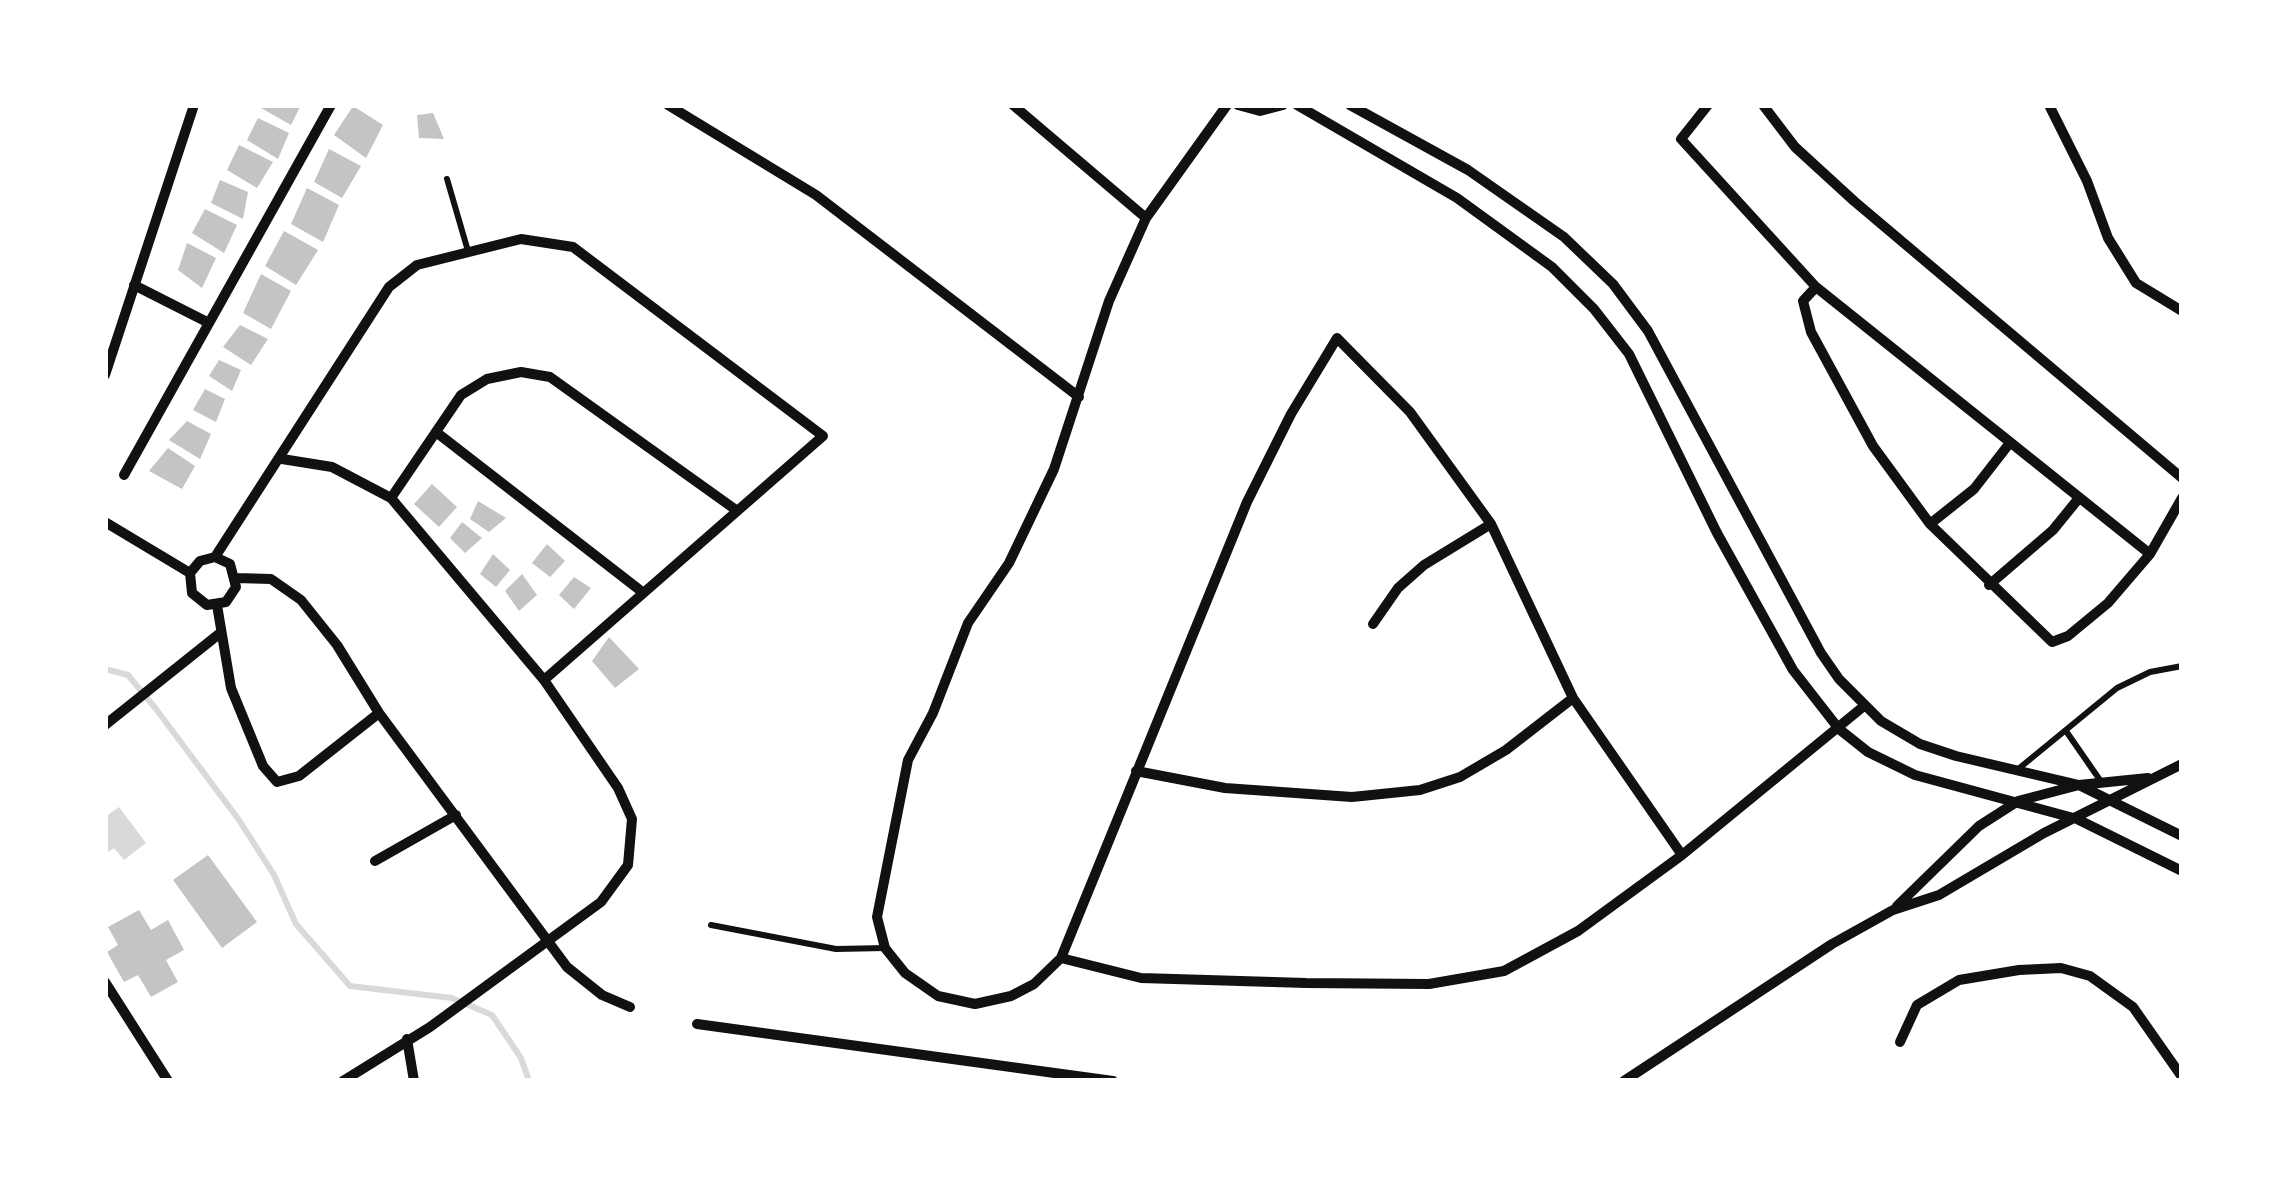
<!DOCTYPE html>
<html>
<head>
<meta charset="utf-8">
<style>
  body { margin:0 }
  #map { position:relative; width:2287px; height:1186px; overflow:hidden; background:#fff; font-family:Arial,sans-serif }
  canvas { display:block }
  .frame { position:absolute; inset:0; border:108px solid #fff; pointer-events:none }
</style>
</head>
<body>
<div id="map">
<canvas width="2287" height="1186"></canvas>
<div class="frame"></div>
</div>
<script>
const g = document.querySelector('canvas').getContext('2d');
g.lineJoin = 'round';
function fill(path, color) {
  g.fillStyle = color;
  g.fill(path, 'evenodd');
}
function poly(rows) {
  const path = new Path2D();
  for (const r of rows) {
    path.moveTo(r[0], r[1]);
    for (let i = 2; i < r.length; i += 2) path.lineTo(r[i], r[i + 1]);
  }
  return path;
}
function strokePath(path, color, width, dash) {
  g.strokeStyle = color;
  g.lineWidth = width;
  g.lineCap = dash ? 'butt' : 'round';
  g.setLineDash(dash || []);
  g.stroke(path);
}
fill(poly([
  [119,807,146,843,124,860,114,848,108,852,105,849,105,817]
]), '#d9d9d9');
strokePath(poly([
  [105,669,128,675,156,709,239,820,274,875,296,924,350,986,452,998,492,1015,521,1058,529,1081]
]), '#d9d9d9', 6);
fill(poly([
  [263,105,301,105,291,125,261,108],
  [353,106,383,125,366,158,334,135],
  [433,113,444,139,419,138,417,115],
  [258,118,289,133,278,159,247,140],
  [239,145,273,162,257,188,227,170],
  [329,149,361,166,342,198,314,182],
  [220,180,248,192,243,219,211,203],
  [307,188,339,205,323,242,291,224],
  [205,209,237,225,224,253,192,233],
  [284,231,318,250,296,285,265,266],
  [187,243,216,258,202,288,178,270],
  [261,274,291,291,271,329,243,313],
  [240,325,268,339,251,365,223,347],
  [219,360,241,370,232,391,209,376],
  [205,389,225,399,216,422,193,410],
  [187,421,211,434,200,459,169,440],
  [168,448,195,466,182,489,149,471],
  [432,484,457,507,439,527,414,504],
  [478,501,506,518,489,532,470,519],
  [462,522,482,538,465,553,450,538],
  [547,544,565,561,550,577,532,563],
  [493,554,510,570,496,587,480,574],
  [522,574,537,595,519,611,505,591],
  [574,577,591,588,574,609,559,595],
  [609,637,639,669,615,688,592,661],
  [208,855,257,922,222,948,173,880],
  [139,910,151,930,168,920,184,950,166,960,178,982,151,997,138,975,124,982,107,952,118,945,108,927]
]), '#c4c4c4');
strokePath(poly([
  [447,179,468,251],
  [2066,731,2102,783],
  [2017,770,2117,688,2150,672,2182,666],
  [711,925,836,949,885,948]
]), '#111', 6);
strokePath(poly([
  [668,105,816,195,1079,397],
  [1013,105,1146,218],
  [1227,105,1146,218,1109,301,1054,469,1009,563,968,623,933,713,908,760,877,917,885,948,905,973,938,996,975,1004,1011,996,1034,984,1061,958,1247,502,1291,414,1337,338,1410,412,1491,524,1573,698,1682,855],
  [1238,105,1260,111,1283,105],
  [1297,105,1457,198,1552,267,1594,309,1629,354,1717,533,1793,670,1839,729,1868,752,1915,775,2077,819,2182,871],
  [1350,105,1468,170,1564,237,1613,284,1648,331,1821,653,1839,679,1881,721,1920,744,1956,756,2079,785,2182,836],
  [1708,105,1681,139,1816,287,2150,554],
  [1763,105,1795,147,1854,201,2182,478],
  [2049,105,2087,181,2108,238,2136,283,2182,311],
  [134,285,207,322],
  [1816,287,1803,301,1811,332,1873,446,1930,524,2052,642,2068,636,2108,603,2150,554,2182,498],
  [105,375,194,105],
  [436,432,641,591],
  [282,459,332,467,391,498,544,680,618,788,632,819,628,865,601,902,430,1027,343,1081],
  [124,475,331,105],
  [391,498,461,395,487,379,521,372,550,377,736,510],
  [105,522,190,573],
  [1930,524,1974,489,2009,444],
  [215,557,230,564,236,587,226,602,207,605,192,593,190,573,200,561,215,557,389,287,417,265,521,239,573,247,823,436,544,680],
  [237,578,271,579,301,600,337,645,379,713,567,967,602,995,630,1007],
  [1989,585,2053,530,2079,498],
  [217,605,231,688,263,766,277,782,299,776,379,713],
  [1373,624,1398,588,1424,565,1491,524],
  [105,725,219,634],
  [1136,771,1225,788,1352,797,1420,790,1460,777,1506,750,1573,698],
  [375,861,456,815],
  [1897,906,1979,826,2018,801,2079,785,2148,778],
  [1061,958,1141,978,1306,983,1429,984,1504,971,1578,931,1682,855,1864,706],
  [105,982,168,1081],
  [697,1024,1113,1081],
  [407,1039,414,1081],
  [1900,1042,1917,1005,1959,980,2019,970,2061,968,2090,976,2133,1007,2182,1077],
  [1624,1081,1832,944,1893,910,1939,895,2044,833,2182,764]
]), '#111', 10);
</script>
</body>
</html>
